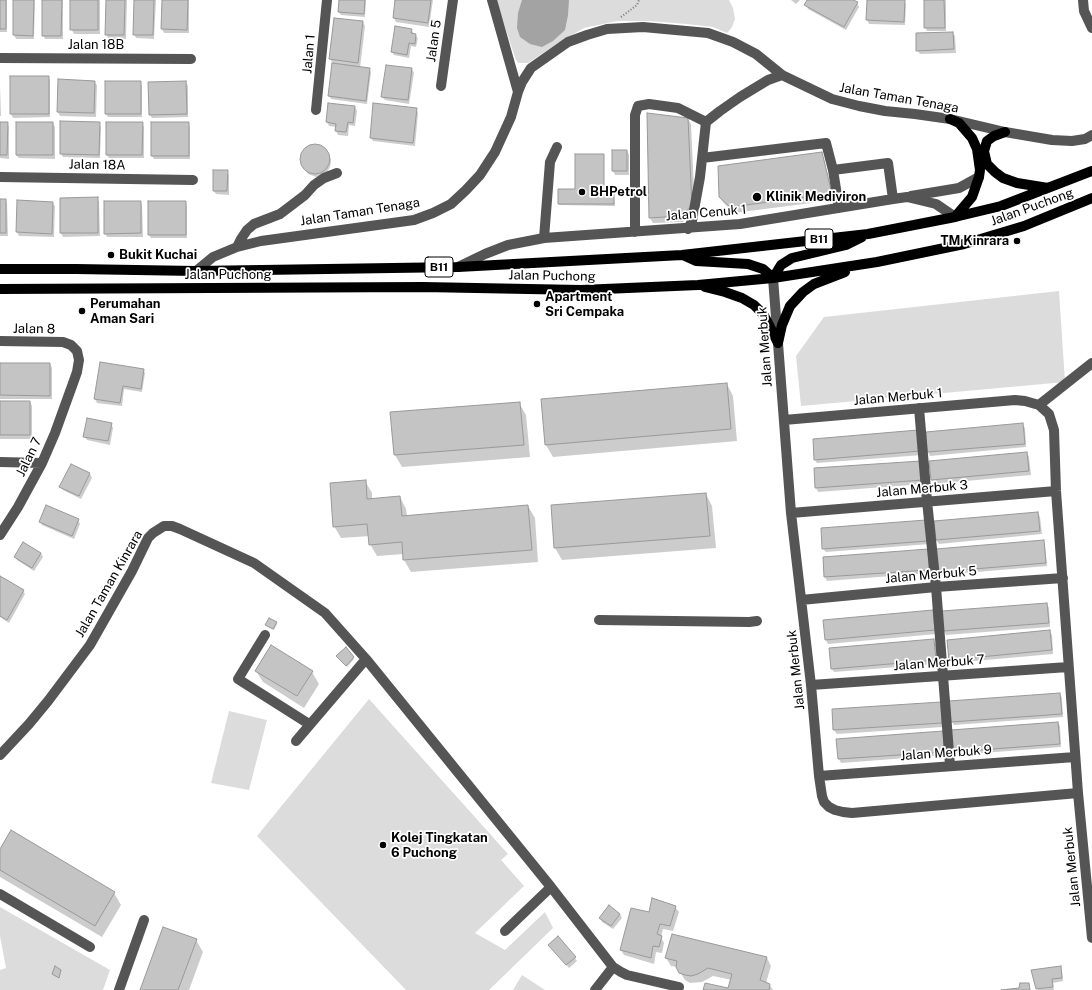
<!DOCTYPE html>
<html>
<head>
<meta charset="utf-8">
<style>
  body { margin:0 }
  canvas { display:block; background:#fff }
</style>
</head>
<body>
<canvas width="1092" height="990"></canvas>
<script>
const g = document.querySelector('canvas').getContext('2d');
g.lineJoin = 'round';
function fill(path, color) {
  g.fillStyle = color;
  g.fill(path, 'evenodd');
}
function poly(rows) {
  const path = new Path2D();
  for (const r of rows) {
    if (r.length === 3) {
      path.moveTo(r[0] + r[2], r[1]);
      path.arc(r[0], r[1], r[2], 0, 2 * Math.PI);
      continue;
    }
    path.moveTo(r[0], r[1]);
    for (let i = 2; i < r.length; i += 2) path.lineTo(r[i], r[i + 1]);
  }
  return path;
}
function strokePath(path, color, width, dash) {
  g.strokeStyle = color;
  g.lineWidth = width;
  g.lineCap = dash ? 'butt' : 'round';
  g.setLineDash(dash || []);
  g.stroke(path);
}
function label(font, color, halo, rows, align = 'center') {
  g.font = font + ' "Public Sans",sans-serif';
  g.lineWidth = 3.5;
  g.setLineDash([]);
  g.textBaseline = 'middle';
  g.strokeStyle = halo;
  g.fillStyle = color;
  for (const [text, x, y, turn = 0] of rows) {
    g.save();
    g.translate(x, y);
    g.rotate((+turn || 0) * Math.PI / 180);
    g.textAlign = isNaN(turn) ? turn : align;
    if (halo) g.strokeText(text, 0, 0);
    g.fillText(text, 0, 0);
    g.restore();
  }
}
fill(poly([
  [497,0,729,0,733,8,735,19,732,27,727,33,713,27,686,24,649,21,617,21,584,28,558,43,528,63,518,63,516,60,501,15],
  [1059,291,1065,382,801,406,796,356,824,317],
  [369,699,508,854,501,860,524,886,475,933,505,950,545,912,553,928,489,990,406,990,257,836],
  [229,711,267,720,249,790,211,783],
  [0,907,110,970,103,990,0,990,0,970,6,968,0,936],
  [522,975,545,990,513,990]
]), '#dcdcdc');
fill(poly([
  [522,0,569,0,568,15,565,30,553,41,542,47,530,44,520,37,517,28,518,13]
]), '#a3a3a3');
fill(poly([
  [0,0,7,0,7,32,0,32],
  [14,0,35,0,34,39,16,39,14,35],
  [43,0,63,0,63,39,45,39,43,35],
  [71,0,100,0,100,34,74,34,72,30],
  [107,0,127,0,126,39,108,38,106,34],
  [135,0,156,0,154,39,136,38,134,34],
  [163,0,189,0,189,33,164,33,162,29],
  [340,0,373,0,366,0,365,17,341,15,339,12],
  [396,0,433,0,429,27,396,22,394,18],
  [791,0,800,0,796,4],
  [809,0,851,0,857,3,859,7,846,30,808,9,806,5],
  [868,0,904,1,906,4,905,25,869,24,867,20],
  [925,0,946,0,946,31,927,31,925,27],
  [335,19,363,22,365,26,360,68,369,69,371,72,367,104,331,99,329,96,333,63,330,59],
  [411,30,418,38,416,47,411,46,409,58,394,55,392,52],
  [953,33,955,36,956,53,920,54,917,50],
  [412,69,414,73,409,104,385,100,382,97],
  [48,77,50,80,50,117,13,118,11,114],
  [59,80,94,82,97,85,96,117,60,116,58,112],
  [140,82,142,86,142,117,108,117,106,114],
  [186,82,188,86,188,117,152,118,150,115],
  [0,86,1,116,0,116],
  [355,107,357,111,355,126,349,125,348,136,338,135,336,131,337,127,329,126,327,122],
  [416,109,418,113,415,146,373,141,371,138],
  [688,119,691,124,695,212,683,222,653,223,650,218],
  [0,123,7,123,9,127,9,159,0,158],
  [53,123,55,127,55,159,19,158,16,155],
  [99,123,101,127,100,158,63,157,61,153],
  [142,123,144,127,144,158,109,158,107,155],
  [188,123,190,127,190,159,154,159,152,156],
  [315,146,320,146,326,150,331,161,330,167,327,172,319,178,308,174,302,166,302,155,309,147],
  [627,151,629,155,629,175,615,175,613,171],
  [821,153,824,159,834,200,734,213,723,202,720,196],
  [604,155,604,190,614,190,615,206,559,205,559,203,576,190],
  [227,171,229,175,229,195,216,194,214,191],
  [97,198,99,202,100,236,63,237,61,233],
  [0,200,5,200,7,203,8,236,0,236],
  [18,202,52,203,55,206,54,237,19,236,17,232],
  [140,202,142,205,143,237,107,237,105,233],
  [185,202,187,206,187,238,151,238,149,235],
  [0,364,50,364,52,368,52,399,0,399],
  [143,370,145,373,142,392,124,389,122,406,97,403,95,399],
  [727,384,733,396,737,441,553,457,546,445],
  [0,402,30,402,32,406,32,439,0,439],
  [519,403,526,415,530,457,402,467,395,455,391,413],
  [111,424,113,428,110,445,87,440,84,436],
  [1022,424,1025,428,1026,447,930,456,928,452],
  [918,431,922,455,817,463,815,460],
  [1027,453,1029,457,1031,475,934,484,932,480,930,462],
  [71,465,90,474,92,478,81,499,63,490,60,487],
  [923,465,924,484,818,492,816,488,815,469],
  [365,481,372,493,372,499,400,497,406,509,407,516,528,506,535,518,538,562,411,572,404,560,404,554,377,556,370,544,370,536,341,538,334,526],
  [706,494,712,506,716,548,562,560,555,548],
  [1038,513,1040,517,1042,534,939,544,936,540],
  [78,520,80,524,74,539,42,525,40,522],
  [926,521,930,544,826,552,823,549],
  [1043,542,1045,545,1047,566,941,575,939,571],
  [41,553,43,557,34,571,17,560,15,557],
  [929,554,930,573,827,581,825,577,824,558],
  [0,578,23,591,25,594,9,623,0,617],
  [1047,604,1049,608,1050,627,946,635,944,631,943,612],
  [932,611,936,634,828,644,826,640,824,621],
  [276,622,277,624,274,630,266,625],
  [1049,631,1052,635,1053,654,952,663,950,659],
  [933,640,936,644,937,664,834,672,832,669],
  [346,648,354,659,347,667,338,658],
  [256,671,312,672,319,684,304,708,263,682],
  [1060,694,1062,698,1063,717,954,725,952,722],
  [942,707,943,727,837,734,834,730],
  [1058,723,1060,726,1061,747,956,755,954,752],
  [943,732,946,755,841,763,839,759,837,740],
  [0,851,114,893,121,905,102,937,0,877],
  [609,907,620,914,622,918,613,929,602,922,600,918],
  [675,907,679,912,673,931,663,929,661,937,664,943,662,953,656,952,654,964,624,955,621,950],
  [196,940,203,952,189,990,141,990],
  [549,945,575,958,577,961,569,968],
  [666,958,767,958,771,966,766,983,769,984,773,990,704,990,729,990,732,980,713,976,702,982,690,983,685,980,677,967,671,966],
  [1060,967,1062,971,1063,981,1053,983,1054,990,1038,990,1037,988]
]), '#0003');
const building = poly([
  [0,0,6,0,6,29,0,29,0,0],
  [13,0,34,0,33,36,13,35,13,0],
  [42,0,62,0,61,36,42,36,42,0],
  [70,0,98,0,98,30,70,30,70,0],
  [106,0,125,0,124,35,105,35,106,0],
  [134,0,154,0,153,35,133,35,134,0],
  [162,0,188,0,187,30,161,29,162,0],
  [339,0,365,0,364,14,338,12,339,0],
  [395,0,431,0,428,23,393,18,395,0],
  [807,0,853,0,858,2,844,27,804,5,807,0],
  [867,0,905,0,904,22,866,20,867,0],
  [924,0,944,0,945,28,924,28,924,0],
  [334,18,363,21,358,63,329,59,334,18],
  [395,26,412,29,411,33,416,34,415,44,409,43,407,55,391,52,395,26],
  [953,32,954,49,916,51,916,33,953,32],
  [332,63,370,68,366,101,328,96,332,63],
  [386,65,412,68,408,100,381,97,386,65],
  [10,76,49,76,49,114,10,114,10,76],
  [58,79,95,81,94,113,57,112,58,79],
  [105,81,141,81,141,114,105,114,105,81],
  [186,81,187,114,149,115,148,82,186,81],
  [328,103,355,106,353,123,348,122,346,132,335,131,336,124,326,122,328,103],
  [373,103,417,108,413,143,370,138,373,103],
  [647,113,688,118,692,206,680,216,649,218,647,113],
  [60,121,100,122,99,155,60,154,60,121],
  [0,122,8,122,7,155,0,155,0,122],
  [16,122,53,122,53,155,16,155,16,122],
  [106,122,143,122,142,155,106,155,106,122],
  [151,122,189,122,189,156,151,156,151,122],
  [315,159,15],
  [612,150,627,150,627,171,612,171,612,150],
  [822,152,832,194,730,207,719,197,718,166,822,152],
  [575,154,604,154,604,189,614,189,614,204,558,204,558,189,575,189,575,154],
  [213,170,228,170,227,191,213,191,213,170],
  [98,197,98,233,60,233,60,198,98,197],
  [0,199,6,199,6,233,0,233,0,199],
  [17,200,53,202,52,234,16,232,17,200],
  [104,201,141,201,141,233,104,234,104,201],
  [148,201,186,201,186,235,148,235,148,201],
  [100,362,144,369,141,389,123,386,120,403,94,399,100,362],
  [0,363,50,363,50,396,0,395,0,363],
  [727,383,731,429,545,445,541,399,727,383],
  [0,401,30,401,30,435,0,435,0,401],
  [520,402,524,445,394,455,390,412,520,402],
  [87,418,112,423,108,441,83,437,87,418],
  [1023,423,1025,444,927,452,926,432,1023,423],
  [918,430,920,451,814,460,813,439,918,430],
  [1027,452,1029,471,931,480,929,461,1027,452],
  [921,461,923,480,815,488,814,468,921,461],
  [71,464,90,473,79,496,59,487,71,464],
  [366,480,367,499,400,496,402,516,528,505,532,550,403,560,402,542,369,545,367,524,333,527,330,483,366,480],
  [706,493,710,536,554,548,551,505,706,493],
  [46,505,79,519,72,536,39,522,46,505],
  [1038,512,1040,531,936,540,934,521,1038,512],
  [926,520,928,541,822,549,821,528,926,520],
  [1044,540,1046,563,938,572,936,549,1044,540],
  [23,542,41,553,32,568,14,557,23,542],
  [928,549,929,570,824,577,823,557,928,549],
  [0,576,24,590,7,620,0,616,0,576],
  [1047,603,1049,623,943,631,942,611,1047,603],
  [933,610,935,630,825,640,823,620,933,610],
  [269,618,277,622,273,629,265,625,269,618],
  [1050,630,1052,650,949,660,947,640,1050,630],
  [934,639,936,660,831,669,829,648,934,639],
  [271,645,313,671,297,696,255,671,271,645],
  [346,647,354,657,346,666,336,656,346,647],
  [1060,693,1062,714,951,722,949,701,1060,693],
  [941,702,942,723,833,730,832,709,941,702],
  [1058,722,1060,744,953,752,951,730,1058,722],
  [943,731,945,752,838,759,836,739,943,731],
  [11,830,115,892,95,926,0,870,0,849,11,830],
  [652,898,676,906,670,926,660,924,657,934,662,936,659,947,653,946,651,958,620,950,631,908,649,912,652,898],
  [609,905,620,914,611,926,599,918,609,905],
  [163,927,197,939,178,990,140,990,163,927],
  [672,934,767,957,760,980,770,984,769,990,703,990,705,983,728,988,732,974,708,968,698,974,691,976,685,975,679,973,676,967,677,961,665,958,672,934],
  [558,936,576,957,566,965,548,945,558,936],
  [55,966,61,970,59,978,52,974,55,966],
  [1061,966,1062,978,1052,979,1053,987,1036,989,1031,970,1061,966],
  [1020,983,1029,983,1030,990,1001,990,1019,988,1020,983]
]);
fill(building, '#c4c4c4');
strokePath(building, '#999', 1);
strokePath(poly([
  [621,17,637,5,639,0]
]), '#777', 2, [1, 2]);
strokePath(poly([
  [492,0,518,92],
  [1083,0,1084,11,1092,28],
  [0,58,191,59],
  [441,86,453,0],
  [316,110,327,0],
  [702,158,826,143,833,170,839,208],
  [833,170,888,163,893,199],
  [0,177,193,180],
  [911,196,959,188,979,177],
  [688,229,692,221,700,177,706,122,720,111,740,97,768,80,782,75],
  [635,232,635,115,638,106,649,104,678,108,706,122],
  [544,238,550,162,557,147],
  [237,247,241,239,247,230,254,224,280,214,305,195,314,185,324,178,337,173],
  [458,267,485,254,508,245,544,238,740,224,893,199,907,197,936,204,955,217],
  [196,271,213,257,237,247,261,241,414,220,433,213,451,204,466,190,480,175,495,152,511,117,518,92,522,82,531,68,568,42,587,35,607,29,643,27,708,33,733,42,756,54,782,75,832,99,859,106,885,111,915,114,950,119,1005,132,1052,140,1072,141,1085,139,1092,135],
  [773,278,791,513,811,685,819,776,822,796,824,802,829,807,835,810,843,812,852,813,1078,793,1092,938],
  [0,341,63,342,71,345,77,351,79,360,77,372,72,386,55,433,42,463,18,507,0,535],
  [1039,405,1092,363],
  [919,408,927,501,936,587,950,765],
  [784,420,1015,400,1025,401,1039,405,1049,414,1054,430,1056,491,1078,793],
  [0,462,42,463],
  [791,513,1056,491],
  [801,600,936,587,1063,578],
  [599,620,749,622,757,621],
  [265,635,238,679,309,724],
  [811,685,1068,667],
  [296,741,366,659],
  [0,755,29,724,48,701,90,645,132,571,148,538,153,533,164,526,172,526,180,529,254,563,325,613,366,659,551,887,613,967,621,972,627,975,679,987,678,990],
  [819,776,1075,757],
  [0,894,90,947],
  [505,931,551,887],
  [119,990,144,920],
  [595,990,613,967]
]), '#555', 10);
strokePath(poly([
  [950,119,959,123,972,138,977,149,980,170,979,177,972,197,955,217],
  [1005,132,994,136,987,141,984,151,987,164,995,172,1003,178,1017,183,1048,188],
  [685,256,696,261,748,264,763,269,773,278],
  [0,269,76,269,196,271,458,267,682,255,868,234,955,217,1001,206,1092,171],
  [773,278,781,265,792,258,846,245,862,237],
  [705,287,725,292,742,298,754,305,763,314,768,323,778,343],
  [0,289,423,287,581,290,698,285,773,278,877,262,964,244,1024,226,1092,198],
  [778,343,782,325,790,306,803,292,814,284,845,272]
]), '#000', 10);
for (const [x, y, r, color] of [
  [582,192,4,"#000"],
  [757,197,5,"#000"],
  [1017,241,4,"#000"],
  [111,255,4,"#000"],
  [537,304,4,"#000"],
  [82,311,4,"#000"],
  [383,845,4,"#000"]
]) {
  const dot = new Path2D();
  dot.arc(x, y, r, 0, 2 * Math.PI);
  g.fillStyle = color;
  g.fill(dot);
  strokePath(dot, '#fff', 1.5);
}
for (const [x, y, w] of [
  [819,239,28],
  [439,267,28]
]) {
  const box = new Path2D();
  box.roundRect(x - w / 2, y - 10, w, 20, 3);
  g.fillStyle = '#fff';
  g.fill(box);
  strokePath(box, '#000', 1);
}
label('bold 12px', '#000', null, [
  ["B11",819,239],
  ["B11",439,267]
]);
label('13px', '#000', '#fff', [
  ["Jalan 5",434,41,-82],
  ["Jalan 18B",96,45],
  ["Jalan 1",309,54,-85],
  ["Jalan Taman Tenaga",899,98,10],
  ["Jalan 18A",97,165,1],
  ["Jalan Puchong",1032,207,-20],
  ["Jalan Taman Tenaga",360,212,-9],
  ["Jalan Cenuk 1",706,213,-5],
  ["Jalan Puchong",228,275],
  ["Jalan Puchong",552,276,1],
  ["Jalan 8",34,329,1],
  ["Jalan Merbuk",765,347,-94],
  ["Jalan Merbuk 1",898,397,-5],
  ["Jalan 7",29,457,-64],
  ["Jalan Merbuk 3",922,489,-5],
  ["Jalan Merbuk 5",931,575,-5],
  ["Jalan Taman Kinrara",109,584,-60],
  ["Jalan Merbuk 7",939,663,-4],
  ["Jalan Merbuk",796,670,-96],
  ["Jalan Merbuk 9",946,753,-4],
  ["Jalan Merbuk",1072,867,-96]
]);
label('bold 13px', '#000', '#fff', [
  ["BHPetrol",590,192],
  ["Klinik Mediviron",766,197],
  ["TM Kinrara",1009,241,"right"],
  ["Bukit Kuchai",119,255],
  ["Apartment",545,297],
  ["Sri Cempaka",545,312],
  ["Perumahan",90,304],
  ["Aman Sari",90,319],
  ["Kolej Tingkatan",391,838],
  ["6 Puchong",391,853]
], 'left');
</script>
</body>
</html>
